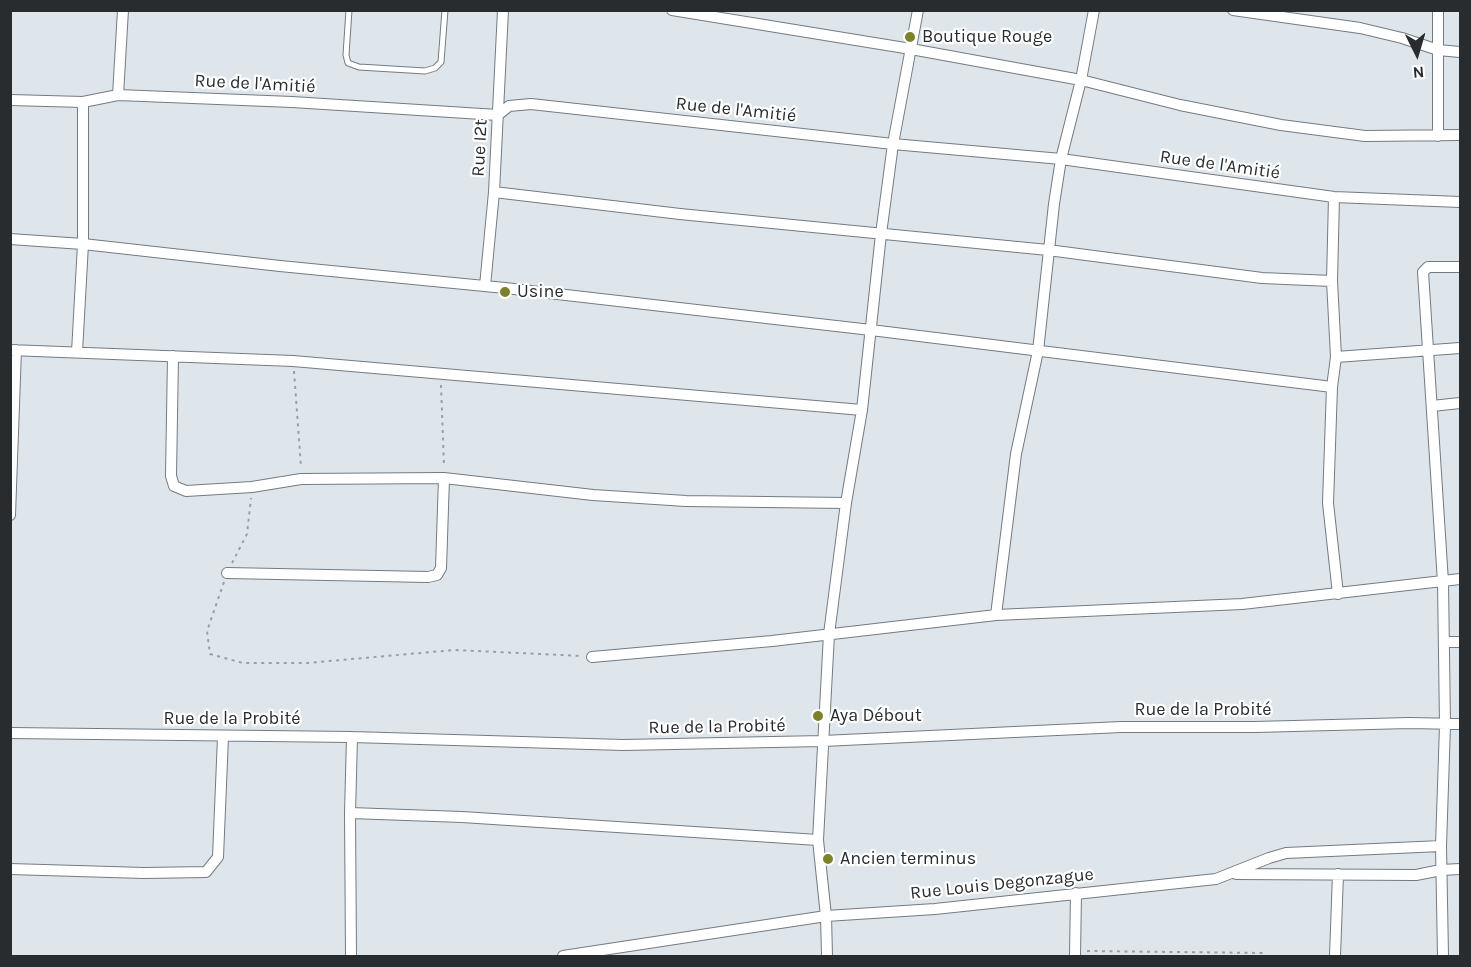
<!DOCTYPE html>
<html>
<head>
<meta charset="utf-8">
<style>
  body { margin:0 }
  #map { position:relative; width:1471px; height:967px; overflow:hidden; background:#dee6ec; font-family:Karla,sans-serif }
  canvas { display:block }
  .frame { position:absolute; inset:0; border:12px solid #292c2e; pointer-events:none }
  .north { position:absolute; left:1387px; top:24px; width:60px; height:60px; -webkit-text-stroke:4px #fff; paint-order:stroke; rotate:175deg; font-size:16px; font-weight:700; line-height:24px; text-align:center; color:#292c2e }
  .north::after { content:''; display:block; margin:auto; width:21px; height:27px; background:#292c2e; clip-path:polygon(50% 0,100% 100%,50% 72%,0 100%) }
</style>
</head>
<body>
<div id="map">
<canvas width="1471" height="967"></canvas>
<div class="frame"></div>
<div class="north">N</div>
</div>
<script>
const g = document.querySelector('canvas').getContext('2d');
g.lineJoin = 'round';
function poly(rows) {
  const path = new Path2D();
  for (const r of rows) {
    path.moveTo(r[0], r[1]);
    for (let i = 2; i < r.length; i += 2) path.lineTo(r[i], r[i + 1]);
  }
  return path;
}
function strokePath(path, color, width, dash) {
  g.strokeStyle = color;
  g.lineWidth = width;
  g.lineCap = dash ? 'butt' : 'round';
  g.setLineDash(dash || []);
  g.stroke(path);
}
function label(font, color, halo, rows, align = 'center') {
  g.font = font + ' Karla,sans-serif';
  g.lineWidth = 4.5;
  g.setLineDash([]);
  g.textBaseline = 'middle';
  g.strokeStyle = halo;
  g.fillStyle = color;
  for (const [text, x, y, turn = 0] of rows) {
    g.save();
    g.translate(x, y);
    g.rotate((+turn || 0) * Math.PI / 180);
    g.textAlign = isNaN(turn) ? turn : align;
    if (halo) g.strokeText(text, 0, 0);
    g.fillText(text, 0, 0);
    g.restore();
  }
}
const service = poly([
  [349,10,346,55,348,63,359,67,425,71,435,68,441,62,445,10]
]);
const minor = poly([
  [672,10,911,49,1081,80,1180,105,1281,125,1365,136,1460,135],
  [1233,10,1360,28,1402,38,1438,50,1460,52],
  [118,95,123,10],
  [10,100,83,102,118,95,292,102,498,115,509,106,531,104,893,144,1061,159,1334,197,1460,202],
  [1438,136,1438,10],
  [494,192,680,214,1048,250,1262,278,1332,281],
  [1334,197,1332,281,1336,357],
  [10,239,83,244,280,266,505,288,871,330,1332,387,1336,357,1460,348],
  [485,286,494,192,503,10],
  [10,350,293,361,862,410],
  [77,352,83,244,83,102],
  [173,356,171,476,174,486,186,491,252,487,301,479,444,478,593,495,686,501,846,503],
  [1332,387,1328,503,1338,594],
  [1432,406,1460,403],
  [10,515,16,350],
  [227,573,428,577,437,575,441,568,444,478],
  [996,615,1016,454,1038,351,1054,204,1061,159,1081,80,1094,10],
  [1444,642,1460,642],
  [592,657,772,641,996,615,1242,604,1460,579],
  [10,733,352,737,623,745,823,741,1121,727,1255,727,1409,723,1460,724],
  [352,737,350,813,462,817,818,840],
  [350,813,351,956],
  [10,869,144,873,206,872,218,857,223,737],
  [1236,874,1416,875,1441,870,1460,869],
  [563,956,826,916,935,909,1216,879,1269,858,1286,853,1441,846],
  [827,956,826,916,818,840,829,634,846,503,862,410,881,234,893,144,918,10],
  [1075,956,1076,893],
  [1335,956,1338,874],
  [1443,956,1441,846,1445,725,1443,582,1423,272,1428,267,1460,267]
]);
strokePath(service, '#747b80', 7);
strokePath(minor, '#747b80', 12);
strokePath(poly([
  [294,371,301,467],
  [441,385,444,466],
  [232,563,247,534,251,498],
  [224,582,207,631,210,654,243,663,307,663,454,650,583,656],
  [1087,951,1263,953]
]), '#999fa4', 2, [3, 4.5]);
strokePath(service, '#fff', 5);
strokePath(minor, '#fff', 10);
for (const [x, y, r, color] of [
  [910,37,6,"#7c812b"],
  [505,292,6,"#7c812b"],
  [818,716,6,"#7c812b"],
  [828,859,6,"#7c812b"]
]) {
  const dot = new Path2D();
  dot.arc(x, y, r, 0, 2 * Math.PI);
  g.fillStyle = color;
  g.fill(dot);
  strokePath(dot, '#fff', 2);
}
label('18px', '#292c2e', '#fff', [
  ["Boutique Rouge",922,37],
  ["Usine",517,292],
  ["Aya Débout",830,716],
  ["Ancien terminus",840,859]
], 'left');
label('18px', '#292c2e', '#fff', [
  ["Rue de l'Amitié",255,84,3],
  ["Rue de l'Amitié",736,110,6],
  ["Rue I2t",480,148,-87],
  ["Rue de l'Amitié",1220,165,8],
  ["Rue de la Probité",1203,710],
  ["Rue de la Probité",232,719],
  ["Rue de la Probité",717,727,-1],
  ["Rue Louis Degonzague",1002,884,-6]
]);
</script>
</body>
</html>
